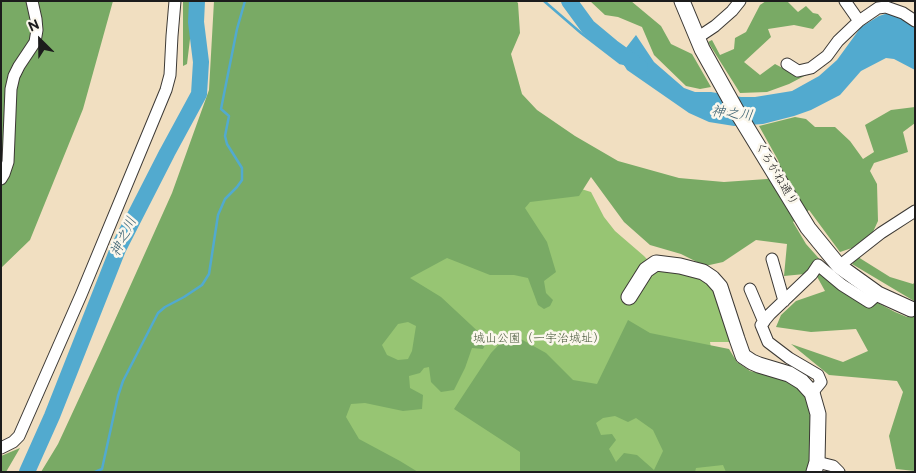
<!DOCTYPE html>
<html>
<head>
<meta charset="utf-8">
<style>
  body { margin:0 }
  #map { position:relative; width:916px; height:473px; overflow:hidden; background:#f1dfc1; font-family:"Balsamiq Sans",sans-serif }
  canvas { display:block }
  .frame { position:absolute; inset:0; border:2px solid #1c1c1c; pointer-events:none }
  .north { position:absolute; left:15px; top:15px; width:50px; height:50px; -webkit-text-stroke:4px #fbf7ec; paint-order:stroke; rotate:337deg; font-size:14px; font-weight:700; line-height:20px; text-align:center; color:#1c1c1c }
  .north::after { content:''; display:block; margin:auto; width:18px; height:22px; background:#1c1c1c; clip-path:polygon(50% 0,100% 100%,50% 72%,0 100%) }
</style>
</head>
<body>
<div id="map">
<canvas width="916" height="473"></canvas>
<div class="frame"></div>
<div class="north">N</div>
</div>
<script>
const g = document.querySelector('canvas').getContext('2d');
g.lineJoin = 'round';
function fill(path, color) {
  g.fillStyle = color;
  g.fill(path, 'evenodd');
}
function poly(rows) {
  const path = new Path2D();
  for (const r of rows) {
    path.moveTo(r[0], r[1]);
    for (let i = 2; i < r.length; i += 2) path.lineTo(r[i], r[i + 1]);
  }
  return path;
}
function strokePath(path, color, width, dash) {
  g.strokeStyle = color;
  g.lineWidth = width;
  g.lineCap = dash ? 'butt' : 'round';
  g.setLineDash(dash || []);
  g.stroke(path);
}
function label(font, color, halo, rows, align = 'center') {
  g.font = font + ' "Balsamiq Sans","Klee One",sans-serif';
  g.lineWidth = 5;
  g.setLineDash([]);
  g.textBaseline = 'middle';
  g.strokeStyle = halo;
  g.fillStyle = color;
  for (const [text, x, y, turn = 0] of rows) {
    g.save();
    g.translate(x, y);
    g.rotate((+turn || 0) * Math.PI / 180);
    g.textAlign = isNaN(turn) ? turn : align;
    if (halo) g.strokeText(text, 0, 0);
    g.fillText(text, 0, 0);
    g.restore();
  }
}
fill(poly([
  [578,188,591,192,604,217,615,231,644,256,657,270,689,275,710,284,719,304,730,342,710,342,718,388,753,472,395,472,340,427,400,267,525,197]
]), '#97c573');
fill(poly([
  [1,1,113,1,83,109,30,240,1,268],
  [183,1,190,1,190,39,187,64,183,66],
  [214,1,516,1,518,3,520,33,511,54,522,94,537,110,575,136,618,161,679,178,724,182,767,179,781,170,778,160,759,126,795,117,806,119,815,127,835,127,850,141,863,159,874,152,865,125,891,110,915,107,915,123,903,132,908,152,874,163,870,171,877,184,878,221,872,234,852,248,840,252,809,210,793,222,806,244,832,273,863,295,895,312,907,317,914,301,852,264,858,257,890,277,913,284,915,282,915,471,896,469,889,436,903,392,897,381,829,375,791,344,843,362,868,351,856,329,811,332,776,327,781,315,796,301,825,291,815,273,784,276,787,244,756,240,723,262,705,266,681,254,650,245,624,222,591,177,579,196,530,202,525,208,547,242,556,272,544,281,546,293,553,300,550,306,544,309,538,305,528,278,514,275,490,275,447,258,410,278,441,297,485,338,486,343,483,349,472,348,465,368,454,390,441,392,431,382,429,367,424,368,420,373,409,376,410,388,423,395,422,409,403,411,365,403,351,404,346,417,359,439,400,461,418,472,41,472,58,444,101,351,172,193,209,90],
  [408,322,416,326,412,351,408,359,398,360,387,355,382,345,398,324],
  [590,1,631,1,661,26,671,44,692,54,711,87,700,89,686,86,654,55,642,27,618,17,605,15],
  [766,1,787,1,798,12,806,6,813,13,818,14,822,19,813,29,794,25,768,29,771,37,744,62,760,75,775,64,794,74,810,73,789,84,767,92,740,93,708,42,712,40,720,55,734,49,735,38,746,32,760,5],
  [628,320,650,333,729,349,737,362,750,371,789,379,806,398,809,409,812,430,809,472,726,472,723,465,696,468,695,472,520,472,520,452,454,409,491,353,510,333,546,353,573,380,597,384],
  [615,416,628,422,636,418,653,430,663,451,654,470,637,455,624,453,616,462,609,449,616,440,612,434,601,435,596,423,603,418],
  [20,448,6,472,1,472,1,456]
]), '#79aa65');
fill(poly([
  [894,11,915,26,915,70,894,59,886,58,861,71,840,95,811,110,794,116,763,124,734,126,709,122,689,113,627,70,619,57,636,35,654,62,684,88,695,92,711,92,741,97,755,97,792,91,819,76,837,60,861,27,879,16]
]), '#52aacf');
strokePath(poly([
  [544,1,581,33,620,63,625,64],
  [95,472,102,469,118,396,123,381,158,313,165,307,184,297,202,285,209,274,218,215,225,199,237,187,242,180,242,168,227,144,225,136,229,116,221,109,237,29,245,1]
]), '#52aacf', 2.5);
strokePath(poly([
  [569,1,588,27,612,47,640,67],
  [27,472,52,416,118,249,167,153,199,94,201,62,196,22,197,1]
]), '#52aacf', 16);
const street = poly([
  [845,1,859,21],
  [697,38,715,26,732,11,740,1],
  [787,64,798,71,811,68,827,56,838,41,859,21,878,8,886,7,903,13,915,21],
  [1,179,4,174,8,162,11,89,14,76,19,66,35,42,37,30,36,19,32,1],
  [772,259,784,301],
  [839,266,881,233,915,211],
  [750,289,764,322],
  [812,393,821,382,818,375,789,358,768,342,761,325,770,314,812,274,818,265,842,285,869,302,878,294],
  [1,448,13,442,19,436,81,295,166,90,170,75,172,36,175,1],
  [817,462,833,466,839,472]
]);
const secondary = poly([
  [682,1,702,49,736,110,808,228,839,266,878,294,911,309],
  [629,297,646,270,656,263,680,266,703,272,712,278,720,287,737,339,743,356,752,362,759,365,789,374,802,382,812,393,818,414,817,462,814,472]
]);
strokePath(street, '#3c3935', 13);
strokePath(secondary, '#3c3935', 17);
strokePath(street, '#fff', 11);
strokePath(secondary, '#fff', 15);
label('12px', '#1c1c1c', '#fbf7ec', [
  ["くろがね通り",776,174,59]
]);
label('12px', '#47573a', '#fbf7ec', [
  ["城山公園（一宇治城址）",539,339]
]);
label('italic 14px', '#345c6d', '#fbf7ec', [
  ["神之川",732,114,7],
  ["神之川",124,237,-64]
]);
</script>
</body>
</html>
